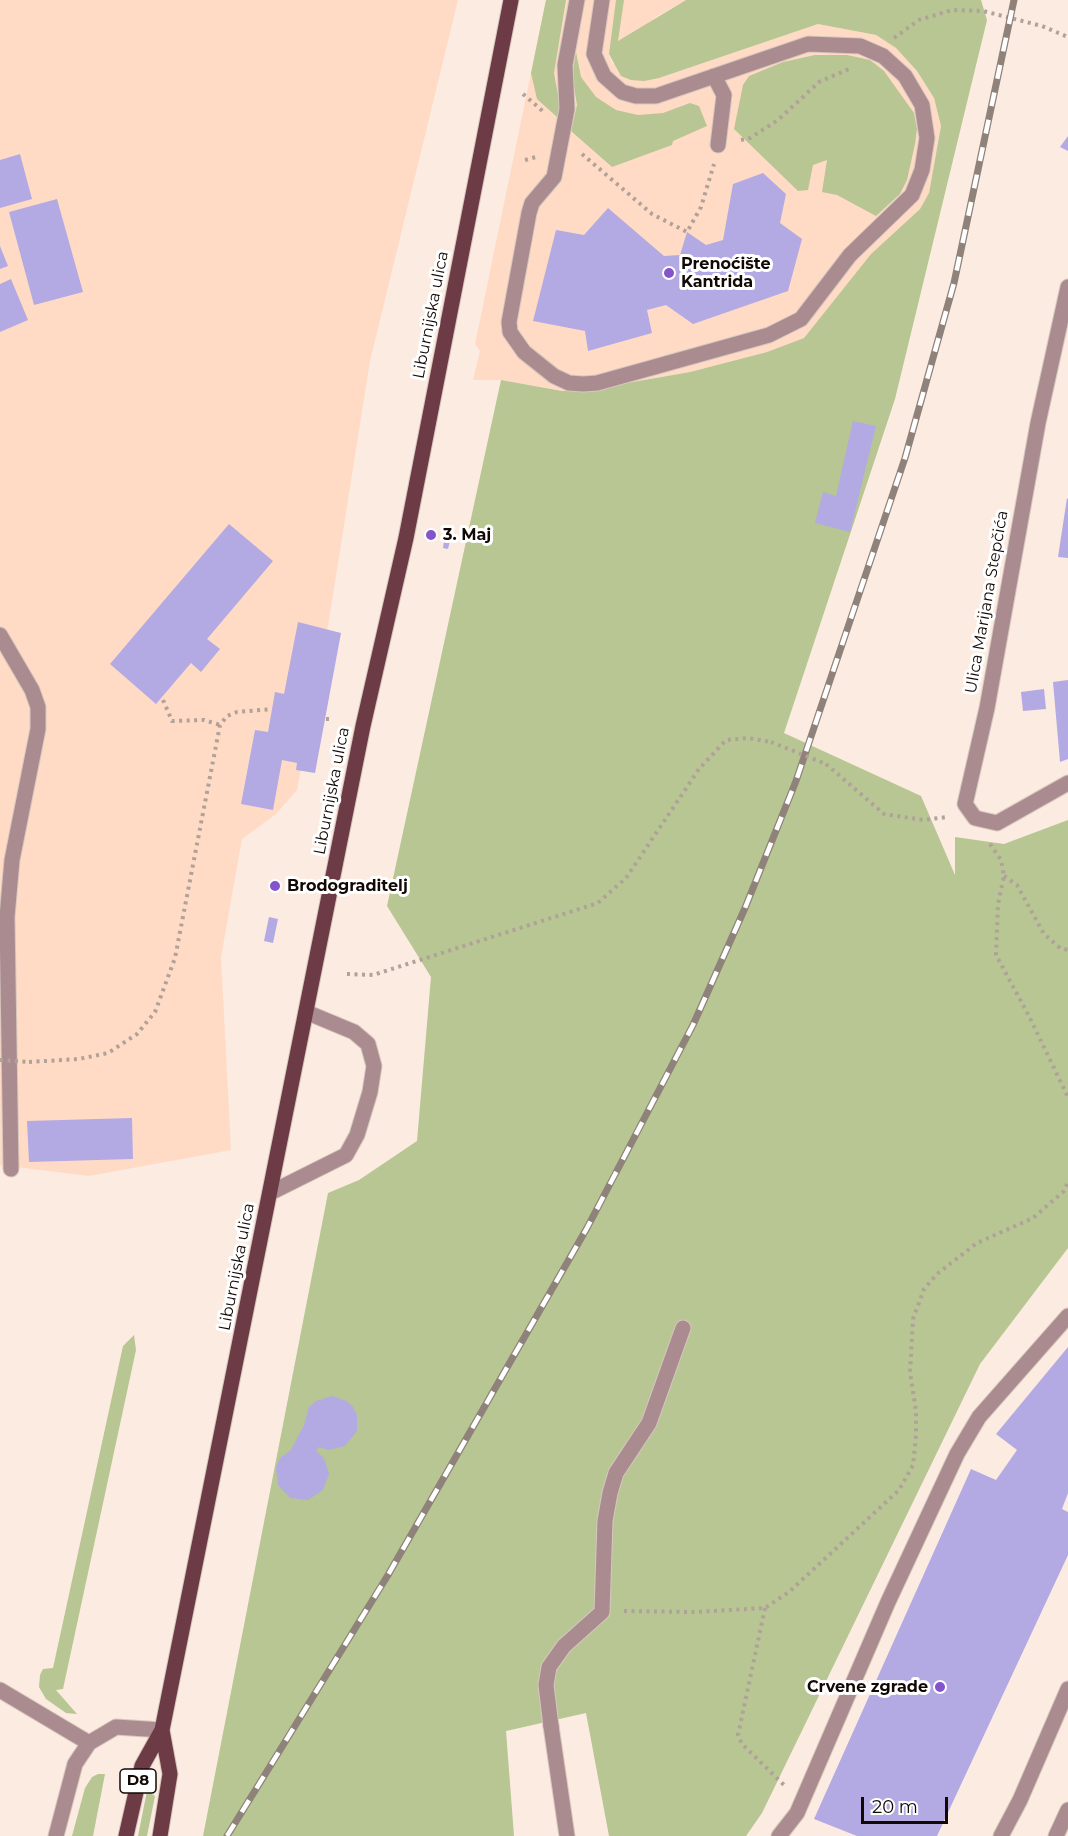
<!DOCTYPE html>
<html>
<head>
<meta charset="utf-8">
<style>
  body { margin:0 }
  #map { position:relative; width:1068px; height:1836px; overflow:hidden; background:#fcebe1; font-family:Montserrat,sans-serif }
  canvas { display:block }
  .scale { position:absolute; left:861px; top:1797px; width:87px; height:27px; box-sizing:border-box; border:3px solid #120905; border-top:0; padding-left:8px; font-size:18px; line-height:21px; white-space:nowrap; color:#120905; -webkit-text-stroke:4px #fff; paint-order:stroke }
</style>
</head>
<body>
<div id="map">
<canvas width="1068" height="1836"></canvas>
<div class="scale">20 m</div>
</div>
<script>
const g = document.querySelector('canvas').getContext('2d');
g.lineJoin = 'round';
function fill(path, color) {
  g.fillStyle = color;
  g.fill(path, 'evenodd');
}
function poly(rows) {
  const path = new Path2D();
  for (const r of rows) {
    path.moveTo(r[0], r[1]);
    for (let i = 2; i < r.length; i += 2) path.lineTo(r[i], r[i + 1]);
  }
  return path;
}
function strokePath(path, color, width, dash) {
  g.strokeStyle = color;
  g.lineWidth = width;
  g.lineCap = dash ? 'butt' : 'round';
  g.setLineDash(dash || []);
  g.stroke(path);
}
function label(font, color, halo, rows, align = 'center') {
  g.font = font + ' Montserrat,sans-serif';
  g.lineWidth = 6;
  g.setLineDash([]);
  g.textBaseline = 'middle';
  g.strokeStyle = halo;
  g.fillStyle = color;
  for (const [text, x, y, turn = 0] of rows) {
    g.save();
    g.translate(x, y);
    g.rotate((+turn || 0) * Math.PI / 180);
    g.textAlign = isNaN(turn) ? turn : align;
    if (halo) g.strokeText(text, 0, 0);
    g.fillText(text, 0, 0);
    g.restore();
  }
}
fill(poly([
  [0,0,458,0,370,361,329,620,297,790,276,814,242,839,221,957,231,1150,89,1176,0,1165],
  [546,0,686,0,656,17,609,54,612,63,659,78,818,24,876,35,896,48,917,71,934,98,941,126,929,193,920,209,871,254,804,338,767,352,690,372,587,390,562,391,501,380,473,380,480,351,475,344]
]), '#ffdbc6');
fill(poly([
  [546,0,566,0,554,73,560,106,557,117,537,99,531,73],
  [616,0,624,0,618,41,686,0,981,0,987,20,895,399,784,733,921,796,955,875,955,837,1004,844,1068,820,1068,1248,980,1364,762,1813,746,1836,609,1836,586,1713,506,1731,514,1836,203,1836,328,1193,359,1180,417,1141,431,977,387,906,501,380,562,391,587,390,690,372,767,352,804,338,871,254,920,209,929,193,941,126,934,98,917,71,896,48,876,35,818,24,659,78,644,81,631,80,621,76,609,54],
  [576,52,581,77,596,97,616,110,638,115,663,113,690,103,699,106,707,126,673,141,672,145,612,167,571,131,577,105,572,75],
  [815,55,847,55,870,60,884,71,914,113,917,129,915,144,907,180,900,194,876,216,837,195,822,192,827,160,813,165,808,190,798,191,734,129,743,85,749,76,783,62],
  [134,1335,136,1350,63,1689,56,1690,77,1714,66,1713,46,1699,39,1687,40,1675,43,1669,53,1668,123,1346],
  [98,1774,105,1774,93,1836,72,1836,85,1788,92,1777],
  [147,1791,155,1796,147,1836,138,1836]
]), '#b7c692');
fill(poly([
  [1068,136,1068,151,1060,147],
  [20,154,32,199,0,208,0,160],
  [763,173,786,194,780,223,802,239,788,291,693,324,666,305,647,310,652,333,588,351,585,331,533,321,556,230,584,235,608,208,664,256,680,255,687,232,706,245,723,240,733,184],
  [57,199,83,292,34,305,9,212],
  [0,246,8,266,0,269],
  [11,279,28,320,0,332,0,284],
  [853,421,876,426,850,532,815,523,823,492,836,496],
  [1067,498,1068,499,1068,558,1058,557],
  [229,524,273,561,207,639,220,649,201,672,191,663,156,704,110,664],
  [446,527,453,528,448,549,443,548],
  [298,622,341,633,315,773,296,770,297,763,282,760,273,810,241,804,255,730,268,732,275,692,284,694],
  [1068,680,1068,759,1060,762,1053,682],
  [1044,689,1046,709,1023,711,1021,692],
  [269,917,278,919,273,943,264,941],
  [132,1118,133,1159,29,1162,27,1121],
  [1068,1347,1068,1493,1062,1509,1068,1512,1068,1555,937,1836,857,1836,814,1819,971,1469,996,1480,1017,1450,996,1434],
  [332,1396,347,1401,353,1407,357,1415,357,1431,345,1446,328,1450,319,1447,316,1451,324,1458,329,1474,323,1490,308,1500,290,1498,278,1485,276,1467,280,1458,291,1450,304,1425,309,1407,316,1401]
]), '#b3aae4');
const lane = poly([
  [577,0,565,65,567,109,554,177,532,203,529,213,509,322,510,332,524,352,554,376,569,383,583,384,597,383,769,335,801,319,850,255,912,195,922,170,927,138,922,105,905,76,883,56,860,46,808,44,656,96,636,96,622,92,604,76,594,54,602,0],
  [714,76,724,95,718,145],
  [0,635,32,690,38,707,38,729,12,860,7,917,11,1169],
  [270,1193,346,1155,357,1135,370,1092,374,1066,368,1044,354,1032,306,1012],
  [0,1690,89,1743],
  [551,1726,546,1685,549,1667,564,1646,602,1612,605,1521,610,1493,616,1473,649,1423,683,1328],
  [779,1836,797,1813,888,1602,957,1454,979,1417,1068,1316],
  [1056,1836,1068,1810]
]);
const street = poly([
  [1068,287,1038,423,987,708,965,804,975,818,997,823,1068,783],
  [551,1726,567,1836],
  [56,1836,75,1764,89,1743,116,1727,162,1730],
  [1001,1836,1020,1800,1068,1689]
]);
const primary = poly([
  [126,1836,142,1766,162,1730,363,726,406,538,511,0],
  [160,1836,170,1774,162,1730]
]);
strokePath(lane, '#d7c7be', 17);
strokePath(street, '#d7c7be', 17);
strokePath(primary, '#d7c7be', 17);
strokePath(poly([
  [894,38,919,20,952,10,983,11,1042,26,1068,37],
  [523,94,545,113],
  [741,140,750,138,778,120,819,82,849,69],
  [582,154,652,214,687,232,701,207,714,164],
  [525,160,536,157],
  [163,700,172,721,204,720,220,725],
  [326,719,330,719],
  [826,764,884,814,923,820,947,817],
  [990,844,1001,860,1004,876,998,904,996,955,1029,1016,1068,1097],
  [1004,876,1017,885,1044,934,1060,948,1068,950],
  [347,974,373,975,598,903,626,878,699,769,726,740,748,738,771,742],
  [29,1062,79,1059,108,1053,137,1034,155,1012,175,958,220,725,227,716,237,712,272,709],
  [765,1608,738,1735,742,1744,786,1787],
  [624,1611,694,1612,765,1608,789,1592,899,1490,913,1465,916,1435,916,1411,910,1372,913,1319,924,1289,937,1274,977,1243,1033,1218,1064,1191,1068,1182]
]), '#b0a199', 4, [3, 4.5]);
strokePath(lane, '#aa8c90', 15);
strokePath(street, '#aa8c90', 15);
strokePath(primary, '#6c3b45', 15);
const rail = poly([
  [227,1836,388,1575,587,1228,693,1025,745,908,796,781,905,458,954,283,1014,0]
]);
strokePath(rail, '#8f827b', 7);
strokePath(rail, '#fff', 4.5, [14]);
strokePath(poly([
  [771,742,826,764],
  [0,1060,29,1062]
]), '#b0a199', 4, [3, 4.5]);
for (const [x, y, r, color] of [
  [669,273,6,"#8454cc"],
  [431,535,6,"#8454cc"],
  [275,886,6,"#8454cc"],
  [940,1687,6,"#8454cc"]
]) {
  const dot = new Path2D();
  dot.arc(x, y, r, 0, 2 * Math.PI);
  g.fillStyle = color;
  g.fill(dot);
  strokePath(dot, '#fff', 2);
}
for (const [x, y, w] of [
  [138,1781,36]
]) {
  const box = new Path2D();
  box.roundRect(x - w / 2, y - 12, w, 24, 4.5);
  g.fillStyle = '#fff';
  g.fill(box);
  strokePath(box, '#120905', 1.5);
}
label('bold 15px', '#120905', null, [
  ["D8",138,1781]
]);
label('bold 16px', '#120905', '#fff', [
  ["Prenoćište",681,264],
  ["Kantrida",681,282],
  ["3. Maj",443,535],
  ["Brodograditelj",287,886],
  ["Crvene zgrade",928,1687,"right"]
], 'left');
label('16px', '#120905', '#fff', [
  ["Liburnijska ulica",431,315,-79],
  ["Ulica Marijana Stepčića",987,602,-80],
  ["Liburnijska ulica",332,791,-79],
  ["Liburnijska ulica",237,1267,-79]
]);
</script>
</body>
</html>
